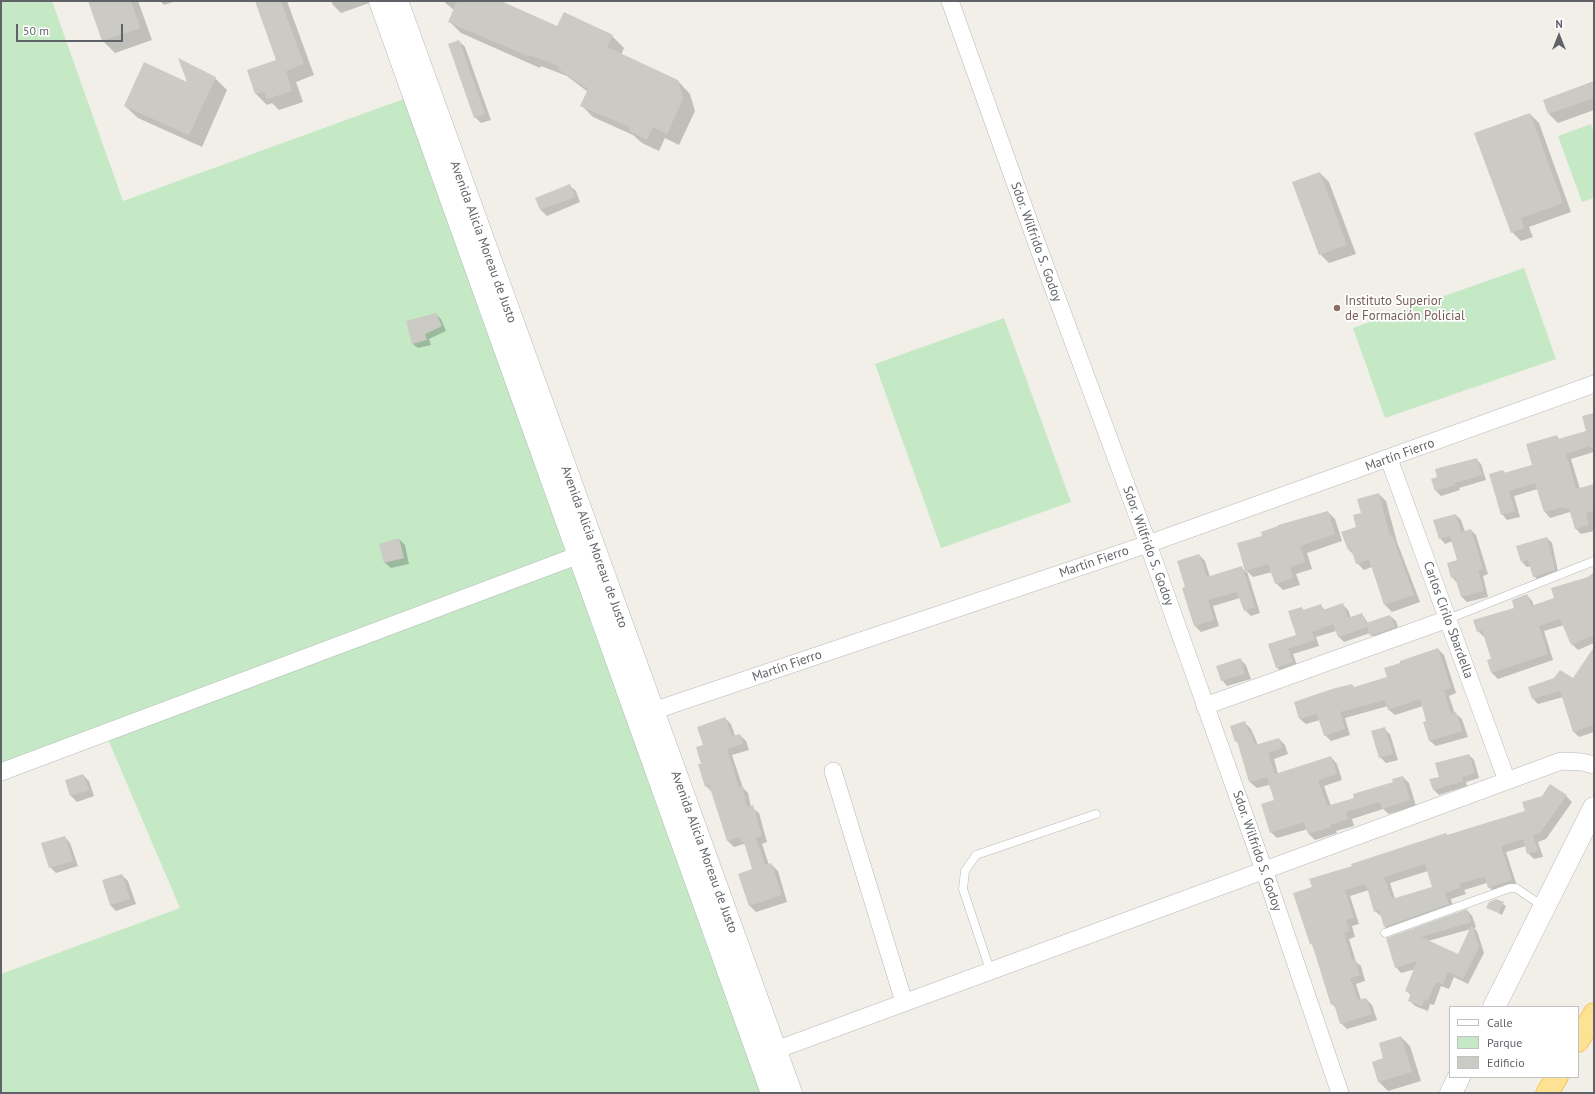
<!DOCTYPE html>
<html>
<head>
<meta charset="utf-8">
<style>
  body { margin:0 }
  #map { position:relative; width:1595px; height:1094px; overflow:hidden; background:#f1efe8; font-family:"PT Sans",sans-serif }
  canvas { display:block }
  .frame { position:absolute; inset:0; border:2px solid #5f6368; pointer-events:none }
  .legend { position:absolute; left:1449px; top:1006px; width:130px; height:72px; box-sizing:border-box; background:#fff; border:1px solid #bfc1c3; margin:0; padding:5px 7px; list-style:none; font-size:12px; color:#5f6368 }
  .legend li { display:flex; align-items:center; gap:8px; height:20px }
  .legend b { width:20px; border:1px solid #bfc1c3 }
  .north { position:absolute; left:1539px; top:16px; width:40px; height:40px; -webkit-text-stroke:3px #fff; paint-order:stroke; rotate:0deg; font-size:11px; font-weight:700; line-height:16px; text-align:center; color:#5f6368 }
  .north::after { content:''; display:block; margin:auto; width:14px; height:18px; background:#5f6368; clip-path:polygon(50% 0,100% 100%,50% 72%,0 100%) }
  .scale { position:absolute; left:16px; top:24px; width:107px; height:18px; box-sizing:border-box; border:2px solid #5f6368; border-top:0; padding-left:5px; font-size:12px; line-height:14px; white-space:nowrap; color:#5f6368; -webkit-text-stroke:3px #fff; paint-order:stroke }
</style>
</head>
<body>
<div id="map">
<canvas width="1595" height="1094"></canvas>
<div class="frame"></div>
<ul class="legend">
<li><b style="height:5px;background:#fff"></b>Calle</li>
<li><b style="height:11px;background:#c5e8c5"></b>Parque</li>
<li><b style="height:11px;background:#cccac5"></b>Edificio</li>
</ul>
<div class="north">N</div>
<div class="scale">50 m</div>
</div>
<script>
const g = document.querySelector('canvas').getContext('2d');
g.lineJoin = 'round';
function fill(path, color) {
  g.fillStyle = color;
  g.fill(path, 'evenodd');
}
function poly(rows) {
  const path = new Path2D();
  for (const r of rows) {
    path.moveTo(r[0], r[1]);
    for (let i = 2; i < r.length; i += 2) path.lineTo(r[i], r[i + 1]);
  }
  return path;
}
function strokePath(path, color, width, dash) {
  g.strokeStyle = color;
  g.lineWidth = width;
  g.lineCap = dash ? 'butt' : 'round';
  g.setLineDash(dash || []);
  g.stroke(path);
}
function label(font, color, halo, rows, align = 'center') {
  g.font = font + ' "PT Sans",sans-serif';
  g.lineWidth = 3.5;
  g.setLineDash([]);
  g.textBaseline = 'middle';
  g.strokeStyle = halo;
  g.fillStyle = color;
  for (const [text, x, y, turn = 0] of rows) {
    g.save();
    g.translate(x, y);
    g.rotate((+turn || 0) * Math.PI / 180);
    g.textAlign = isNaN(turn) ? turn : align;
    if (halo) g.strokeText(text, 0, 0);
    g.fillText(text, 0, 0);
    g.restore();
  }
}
fill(poly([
  [1,1,52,1,123,201,412,96,773,1093,1,1093,1,974,180,908,104,730,1,769],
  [1591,124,1594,134,1594,198,1582,202,1558,136],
  [1524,268,1556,359,1385,418,1353,328],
  [1004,318,1071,502,941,548,875,364]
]), '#c5e8c5');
fill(poly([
  [89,1,138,1,152,40,115,53,103,41],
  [160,1,176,1,164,5],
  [256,1,287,1,314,75,296,82,303,102,279,110,272,103,267,105,256,94,248,70,277,61],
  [331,1,372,1,372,2,341,13,333,5],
  [443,1,499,1,558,27,612,36,624,48,621,55,678,81,690,94,695,111,679,145,665,138,659,151,642,143,633,135,593,117,581,105,588,92,567,76,541,66,540,68,461,33,449,21,454,10],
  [459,41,465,47,491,120,481,123,475,117],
  [215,78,227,90,202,147,138,118,125,106],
  [1594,82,1594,110,1558,123,1549,114],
  [1530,114,1539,123,1571,212,1529,227,1533,237,1521,241,1512,232],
  [1320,173,1329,182,1356,254,1329,263,1320,254],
  [570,186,576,191,580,202,547,216,541,210,536,199],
  [436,314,441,319,446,331,429,339,431,345,418,348,413,344],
  [1594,413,1594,452,1571,459,1580,489,1594,485,1594,531,1581,534,1576,529,1570,512,1550,518,1545,512,1538,489,1514,496,1520,517,1507,520,1502,514,1503,471,1505,473,1534,465,1557,436,1560,440,1587,431],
  [1476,459,1481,464,1486,480,1459,488,1460,490,1441,496,1436,491],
  [1379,494,1386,501,1397,542,1420,602,1392,612,1385,605,1372,567,1364,570,1357,563,1354,555,1349,550,1362,514],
  [1328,512,1335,519,1342,541,1307,553,1312,569,1296,574,1300,585,1283,590,1276,583,1272,572,1253,577,1247,571,1260,613,1251,616,1245,610,1240,598,1213,606,1219,626,1201,632,1195,626,1183,589,1186,588,1199,555,1205,561,1210,577,1242,568,1247,573,1238,544,1263,536],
  [1456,515,1461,520,1465,532,1471,530,1476,535,1488,574,1483,576,1488,597,1467,602,1462,597,1457,583,1452,577,1458,560,1453,541,1445,544,1440,538],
  [1547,538,1552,543,1559,576,1539,581,1534,576,1531,566,1527,567,1522,562],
  [399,539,405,545,409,564,391,568,385,563],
  [1594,573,1594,643,1578,650,1572,644,1564,625,1544,631,1553,660,1498,679,1492,673,1489,661,1492,660,1485,636,1484,637,1478,631,1516,608,1527,595,1532,601,1534,606,1555,599],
  [1342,604,1348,610,1351,618,1362,614,1368,623,1390,616,1396,621,1400,633,1377,641,1370,633,1344,642,1339,637,1336,631,1316,637,1319,646,1293,654,1298,668,1283,673,1277,668,1270,645,1297,635,1301,608,1305,611,1321,606,1325,610],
  [1438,649,1444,655,1456,693,1449,696,1455,714,1456,714,1462,719,1468,737,1436,746,1430,741,1428,721,1423,706,1395,715,1389,710,1388,706,1345,718,1350,735,1331,741,1325,735,1320,720,1306,724,1300,719,1352,685,1355,688,1388,677],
  [1594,649,1594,732,1579,737,1573,731,1563,697,1538,704,1533,699,1573,680],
  [1240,659,1246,665,1251,679,1227,686,1222,680],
  [725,718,731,724,735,736,740,735,746,741,749,750,732,755,743,788,748,793,751,807,759,813,767,842,762,844,769,865,771,864,778,871,787,902,756,912,749,905,753,870,746,845,744,844,734,847,728,841,713,793,706,786,702,764,704,746],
  [1245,723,1251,729,1258,745,1279,739,1285,745,1288,754,1274,759,1278,774,1331,757,1337,764,1342,780,1324,786,1331,806,1356,799,1394,783,1403,777,1409,783,1416,806,1389,814,1383,809,1352,819,1354,826,1336,831,1337,833,1315,840,1309,834,1308,829,1277,838,1271,832,1275,800,1269,785,1257,788,1250,782,1239,744,1236,741],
  [1384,729,1390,734,1398,760,1386,763,1380,757],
  [1469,755,1474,760,1479,778,1466,782,1467,786,1439,795,1434,790,1440,777],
  [83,775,89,781,94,796,77,802,71,796],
  [1566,796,1572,802,1546,839,1538,842,1543,857,1534,859,1528,853,1526,846,1506,852,1517,886,1495,893,1489,887,1487,883,1464,890,1466,894,1451,899,1454,910,1391,933,1385,927,1382,917,1375,911,1369,890,1350,896,1359,924,1352,926,1355,937,1349,939,1356,962,1361,966,1365,981,1356,984,1361,1000,1366,999,1372,1005,1377,1020,1347,1029,1341,1023,1337,1009,1332,1004,1315,948,1311,944,1294,894,1447,836,1527,812],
  [1428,871,1433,888,1395,899,1390,883],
  [65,837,70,843,78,866,56,873,50,867],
  [122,875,128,881,136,904,116,911,110,905],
  [1496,900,1506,906,1502,915,1487,907],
  [1467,910,1472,916,1476,927,1474,928,1477,931,1484,953,1468,984,1454,977,1449,989,1441,986,1434,1005,1430,1004,1428,1011,1415,1006,1409,1000,1411,995,1406,991,1416,969,1401,973,1396,967,1387,939],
  [1471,929,1458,955,1428,941],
  [1401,1037,1410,1046,1421,1081,1388,1091,1379,1082,1373,1062,1385,1059]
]), '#0003');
fill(poly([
  [88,1,131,1,140,28,102,41],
  [255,1,281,1,304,64,286,71,292,91,267,99,264,92,255,94,247,70,276,60],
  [457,1,501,1,557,26,564,12,613,35,607,47,678,80,683,99,667,134,653,127,647,140,629,131,630,127,580,106,588,89,558,69,559,66,529,55,528,56,448,22],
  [459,40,485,114,474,118,448,44],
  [178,58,216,77,189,135,124,106,144,62,187,82],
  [1594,81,1594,98,1548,114,1543,100],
  [1530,113,1563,203,1521,218,1524,228,1511,233,1474,133],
  [1320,172,1347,245,1319,255,1292,182],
  [570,184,575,197,540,210,535,198],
  [436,313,442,326,425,334,427,340,412,344,406,321],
  [1594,413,1594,447,1591,448,1590,446,1566,454,1576,489,1594,484,1594,511,1586,513,1589,525,1575,529,1569,508,1565,509,1564,507,1544,512,1535,483,1509,491,1515,511,1501,515,1489,474,1503,470,1504,473,1532,465,1526,444,1557,435,1558,439,1586,431,1582,416],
  [1477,458,1482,475,1455,483,1455,485,1435,491,1431,479,1437,477,1435,469],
  [1379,493,1390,536,1392,535,1414,595,1384,605,1369,559,1356,564,1351,549,1348,550,1341,532,1356,527,1353,515,1361,513,1357,499],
  [1328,511,1335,534,1300,546,1305,562,1290,567,1293,578,1275,584,1268,564,1245,571,1237,543,1262,536,1261,532,1278,526,1278,525],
  [1456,514,1461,532,1471,529,1483,569,1478,570,1484,591,1461,597,1455,577,1451,578,1447,563,1457,560,1450,536,1439,539,1433,520],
  [1547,537,1555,570,1533,577,1528,560,1521,562,1516,546],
  [399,538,404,558,384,563,379,544],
  [1199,554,1207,577,1242,566,1255,607,1244,611,1237,592,1208,600,1214,620,1194,626,1182,588,1185,587,1177,561],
  [1594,572,1594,635,1571,645,1560,619,1539,626,1548,654,1491,673,1487,660,1491,659,1482,630,1477,632,1473,620,1514,608,1512,600,1527,594,1531,606,1554,598,1551,588,1588,577],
  [1343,603,1348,618,1362,613,1366,623,1390,615,1395,627,1370,636,1367,627,1338,637,1333,624,1312,632,1315,640,1288,649,1293,662,1276,668,1268,644,1296,635,1288,611,1302,607,1303,610,1321,604,1323,610],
  [1594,647,1594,725,1573,732,1560,691,1532,699,1528,687,1554,678,1560,670,1573,678],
  [1438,648,1451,688,1444,690,1451,714,1456,712,1462,731,1429,741,1423,722,1426,721,1420,699,1388,710,1385,700,1340,712,1345,729,1324,736,1317,714,1299,719,1294,702,1332,689,1352,684,1354,687,1387,677,1384,668,1400,663,1400,661],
  [1241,658,1245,674,1221,681,1216,666],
  [725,717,732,736,740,734,743,744,727,749,739,787,742,786,747,807,753,805,762,836,756,838,765,865,771,863,782,895,749,906,738,874,752,869,744,842,741,842,740,837,727,841,709,785,705,787,698,764,701,764,696,747,703,745,697,727],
  [1245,721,1249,733,1251,732,1255,745,1279,738,1282,748,1268,753,1275,774,1331,756,1337,774,1318,780,1327,806,1354,798,1353,794,1393,782,1392,779,1403,776,1410,800,1382,809,1380,802,1346,812,1348,819,1330,825,1331,827,1308,834,1304,822,1270,833,1261,804,1274,800,1267,777,1249,782,1237,741,1235,742,1230,726],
  [1385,727,1393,754,1379,758,1371,731],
  [1469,754,1475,773,1462,777,1463,781,1433,790,1429,779,1439,777,1435,763],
  [83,774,89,790,70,796,65,780],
  [1550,784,1567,795,1540,833,1533,835,1538,851,1527,854,1523,839,1501,846,1512,880,1488,888,1485,877,1482,878,1482,877,1459,884,1460,888,1445,893,1449,904,1384,927,1379,910,1374,912,1366,884,1345,890,1354,918,1346,920,1349,931,1344,933,1352,960,1355,959,1360,975,1350,978,1358,1000,1366,998,1372,1014,1340,1024,1334,1004,1331,1005,1312,944,1310,944,1293,893,1312,887,1309,879,1352,866,1351,864,1446,833,1447,835,1525,811,1522,802,1542,796],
  [1425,864,1432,887,1392,899,1384,877],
  [65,836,73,861,49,868,41,843],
  [122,874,130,899,110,905,102,880],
  [1496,899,1504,902,1499,913,1486,908,1489,902],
  [1467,909,1471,922,1421,937,1458,954,1472,924,1479,947,1463,979,1448,972,1443,984,1436,982,1428,1000,1425,999,1422,1006,1408,1001,1411,993,1405,991,1417,961,1395,968,1386,938],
  [1401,1036,1412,1072,1378,1082,1372,1062,1383,1058,1379,1043]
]), '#cccac5');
const lane = poly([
  [1448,619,1594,561],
  [1385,933,1510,888,1516,888,1544,907],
  [990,970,963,889,965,871,976,855,1096,814]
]);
const street = poly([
  [950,1,1037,244,1148,544,1264,870,1340,1093],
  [1389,459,1507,781],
  [1205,706,1448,619],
  [643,716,653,711,1148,544,1594,384],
  [833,771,904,1002],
  [1,772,579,555],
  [765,1054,1561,761,1582,762,1594,765]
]);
const secondary = poly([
  [380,1,772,1093],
  [397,1,791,1093],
  [1494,1007,1594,808],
  [1451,1093,1459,1077]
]);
const highway = poly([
  [1578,1041,1594,1014],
  [1547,1093,1557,1077]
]);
strokePath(lane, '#b5b8bc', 9);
strokePath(street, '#b5b8bc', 18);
strokePath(secondary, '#b6babf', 23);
strokePath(highway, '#f9ab00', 23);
strokePath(lane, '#fff', 8);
strokePath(street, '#fff', 17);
strokePath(secondary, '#fff', 22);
strokePath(highway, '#fde293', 22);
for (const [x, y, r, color] of [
  [1337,308,4,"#8d6e63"]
]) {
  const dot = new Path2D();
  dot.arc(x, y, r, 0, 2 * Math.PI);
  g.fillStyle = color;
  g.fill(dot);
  strokePath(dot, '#fff', 1.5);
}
label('13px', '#5f6368', '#fff', [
  ["Avenida Alicia Moreau de Justo",483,242,70],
  ["Sdor. Wilfrido S. Godoy",1036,242,70],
  ["Martín Fierro",1400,455,-20],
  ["Sdor. Wilfrido S. Godoy",1148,546,70],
  ["Avenida Alicia Moreau de Justo",594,547,70],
  ["Martín Fierro",1094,562,-19],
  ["Carlos Cirilo Sbardella",1448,620,70],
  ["Martín Fierro",787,666,-19],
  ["Sdor. Wilfrido S. Godoy",1257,851,71],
  ["Avenida Alicia Moreau de Justo",704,852,70]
]);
label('13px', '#785e54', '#fff', [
  ["Instituto Superior",1345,301],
  ["de Formación Policial",1345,316]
], 'left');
</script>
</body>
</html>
